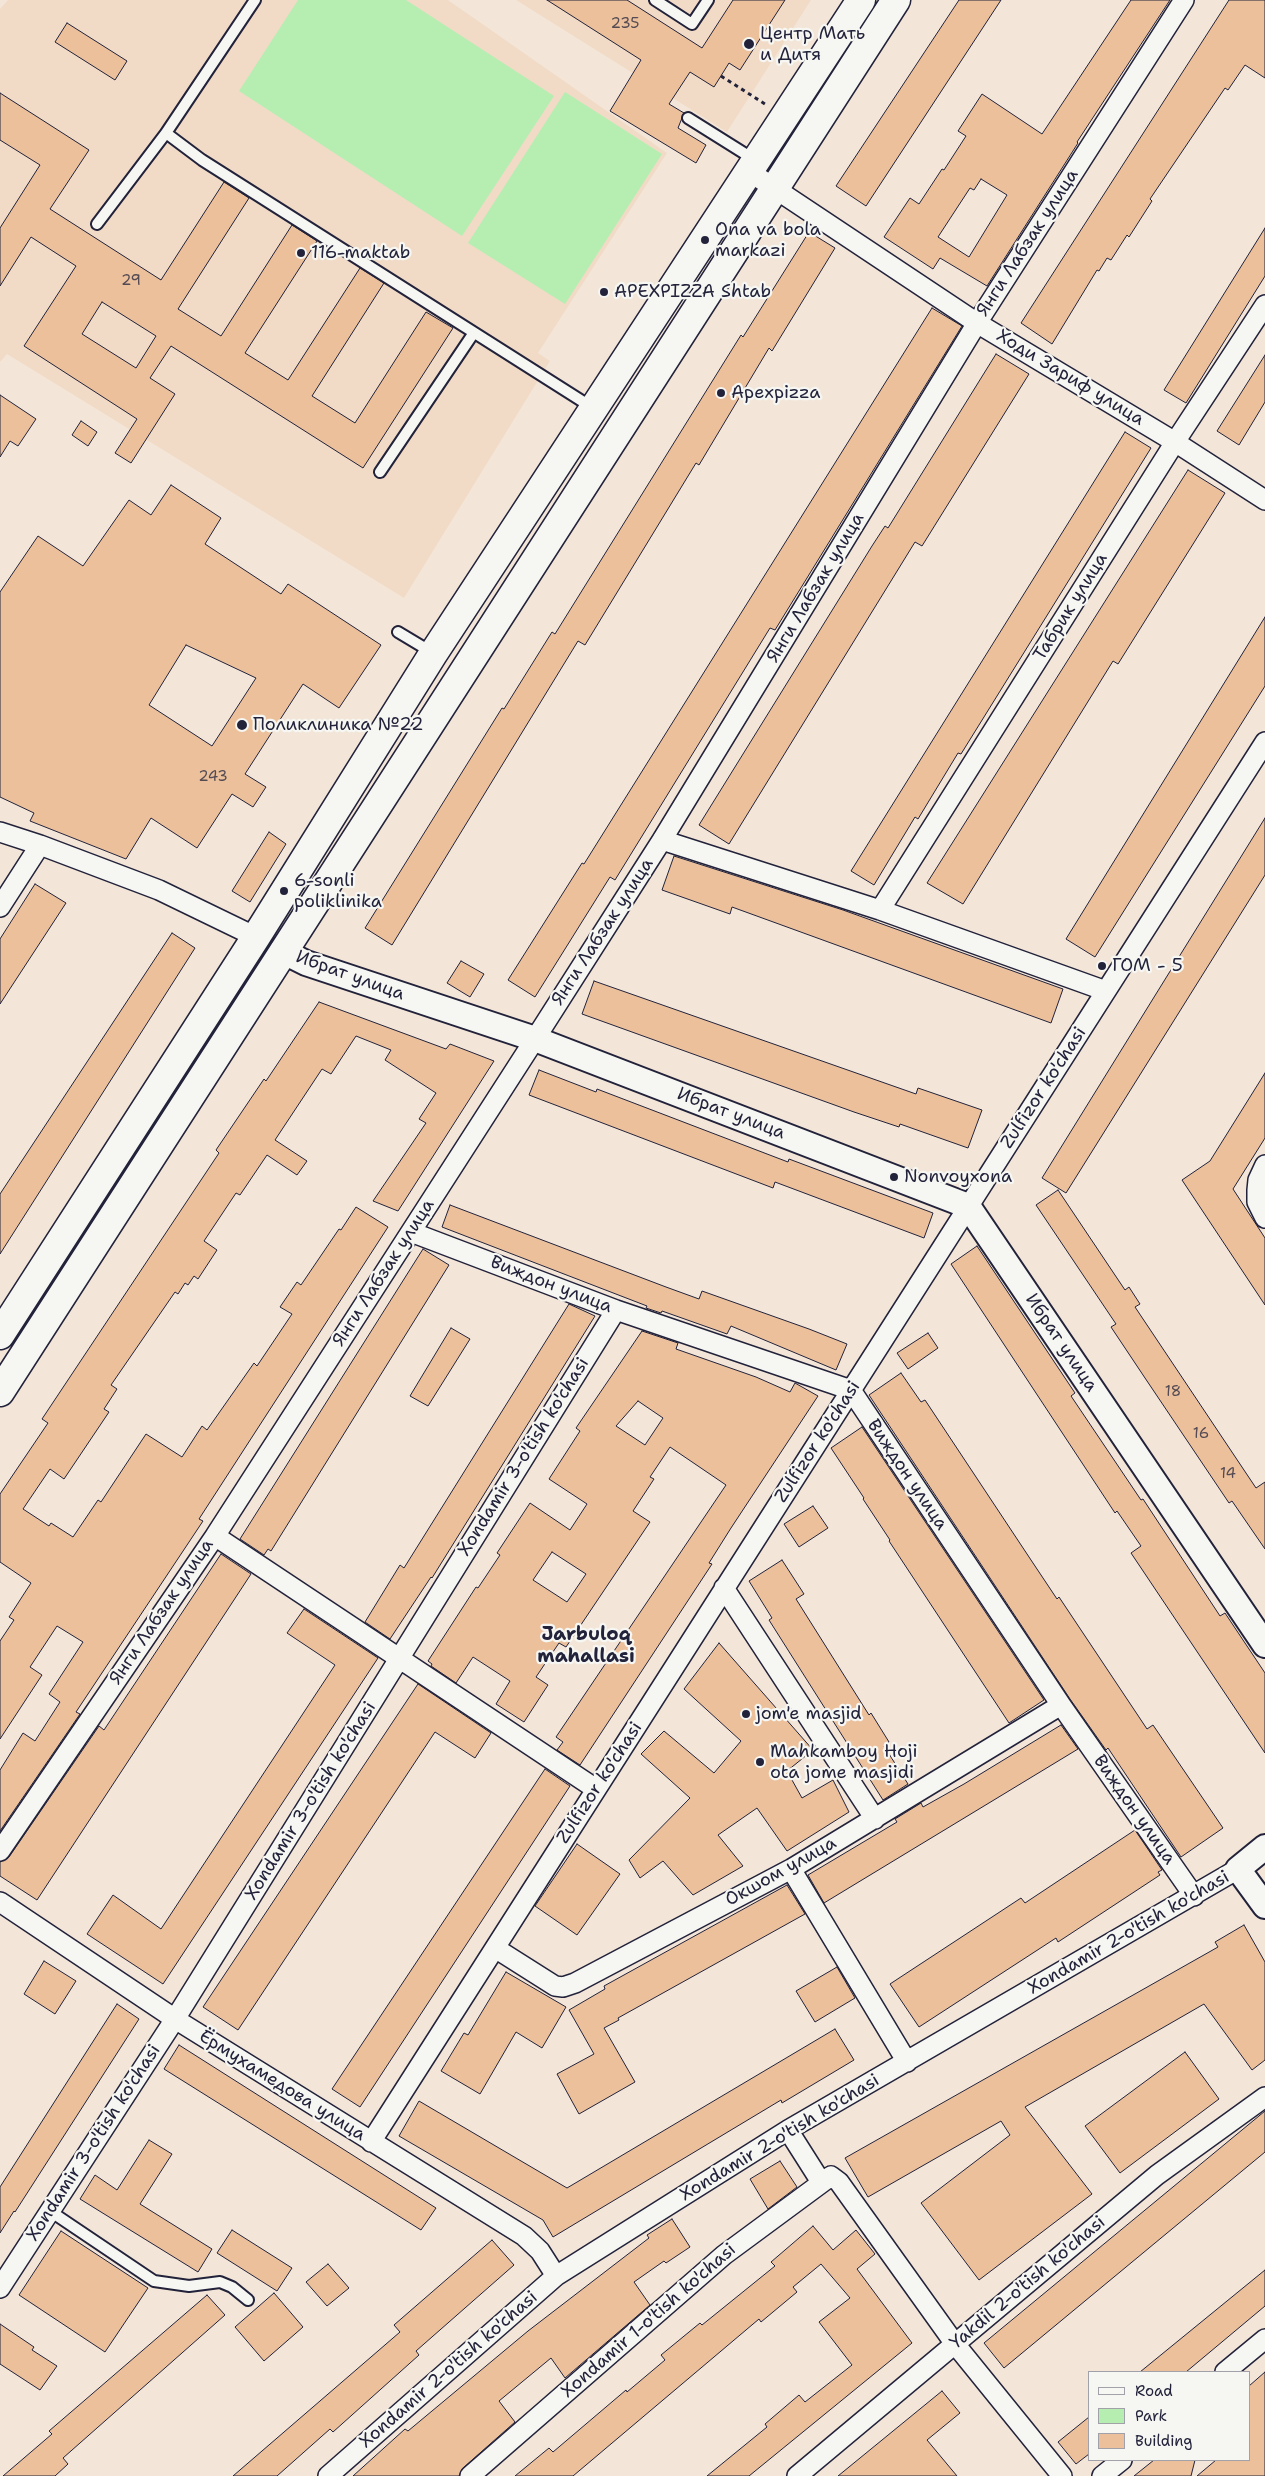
<!DOCTYPE html>
<meta charset="utf-8">
<style>
body{margin:0}
#map{position:relative;width:1265px;height:2476px;overflow:hidden;background:#f3e6d8;font-family:"Shantell Sans",sans-serif}
canvas{display:block}
.legend{position:absolute;left:1088px;top:2371px;width:162px;height:90px;box-sizing:border-box;background:#f6f6f2;border:1px solid #a1a1a9;margin:0;padding:6px 9px;list-style:none;font-size:15px;color:#22223b}
.legend li{display:flex;align-items:center;gap:10px;height:25px}
.legend b{width:25px;border:1px solid #a1a1a9}
</style>
<div id="map">
<canvas width="1265" height="2476"></canvas>
<ul class="legend">
<li><b style="height:6px;background:#f6f6f2"></b>Road</li>
<li><b style="height:14px;background:#b6eeb2"></b>Park</li>
<li><b style="height:14px;background:#ebc09b"></b>Building</li>
</ul>
</div>
<script>
const context = document.querySelector('canvas').getContext('2d');
context.lineJoin = 'round';
function paint(path, color) {
  context.fillStyle = color;
  context.fill(path, 'evenodd');
}
function shape(rows) {
  const path = new Path2D();
  for (const r of rows) {
    path.moveTo(r[0], r[1]);
    for (let i = 2; i < r.length; i += 2) path.lineTo(r[i], r[i + 1]);
  }
  return path;
}
function strokePath(path, color, width, dash) {
  context.strokeStyle = color;
  context.lineWidth = width;
  context.lineCap = dash ? 'butt' : 'round';
  context.setLineDash(dash || []);
  context.stroke(path);
}
function label(font, color, halo, rows, align = 'center') {
  context.font = font + ' "Shantell Sans",sans-serif';
  context.lineWidth = 4.5;
  context.setLineDash([]);
  context.textBaseline = 'middle';
  context.strokeStyle = halo;
  context.fillStyle = color;
  for (const [text, x, y, turn = 0] of rows) {
    context.save();
    context.translate(x, y);
    context.rotate((+turn || 0) * Math.PI / 180);
    context.textAlign = isNaN(turn) ? turn : align;
    if (halo) context.strokeText(text, 0, 0);
    context.fillText(text, 0, 0);
    context.restore();
  }
}
const built = shape([
 [8,0,448,0,667,153,538,353,550,361,404,598,7,354,0,362,0,9],
 [516,0,811,0,727,132]
]);
const green = shape([
 [298,0,406,0,554,96,462,236,239,91],
 [565,92,662,154,565,304,468,243]
]);
const building = shape([
 [547,0,627,0,702,48,733,0,785,0,740,70,729,63,714,87,690,72,669,104,684,113,678,128,706,145,696,163,610,111,641,60,547,0],
 [959,0,1001,0,866,206,836,186,959,0],
 [1131,0,1170,0,1077,142,1078,143,987,286,940,258,933,269,884,237,910,198,919,204,942,169,944,170,966,136,958,131,982,94,1042,134,1131,0],
 [981,179,1007,195,969,257,938,237,970,188,974,190,981,179],
 [1229,0,1265,0,1265,78,1245,65,1228,90,1225,88,1150,199,1152,201,1129,237,1127,235,1111,260,1107,258,1099,271,1097,270,1052,344,1021,323,1229,0],
 [67,23,127,61,115,80,55,42,67,23],
 [0,93,89,150,50,209,161,280,224,182,249,198,178,309,221,336,292,225,317,241,245,353,288,380,360,268,384,283,312,396,355,423,426,312,453,328,363,468,171,346,150,378,175,394,131,463,115,453,137,419,24,346,76,266,31,237,0,286,0,228,40,165,0,140,0,93],
 [102,302,156,336,136,368,82,334,102,302],
 [1265,228,1265,276,1186,403,1164,390,1265,228],
 [809,232,835,248,772,351,769,348,699,465,696,463,585,645,578,641,392,945,365,928,502,708,504,709,552,632,555,634,741,335,743,337,809,232],
 [932,308,962,326,775,630,770,628,615,880,610,877,535,997,508,980,582,863,584,864,932,308],
 [996,354,1029,374,922,546,915,542,729,844,699,825,872,546,885,526,888,528,996,354],
 [1265,355,1265,402,1239,445,1217,431,1265,355],
 [0,395,36,419,18,446,10,441,0,457,0,395],
 [81,421,97,432,88,446,72,435,81,421],
 [1125,432,1151,448,961,754,958,753,918,819,915,817,874,885,851,871,1125,432],
 [1188,470,1225,493,1118,664,1113,661,963,904,927,883,1188,470],
 [171,485,221,518,205,544,281,594,288,584,381,645,339,708,303,684,245,774,266,787,253,807,232,794,197,848,151,818,126,859,30,821,34,813,0,797,0,592,38,536,83,566,129,500,151,515,171,485],
 [186,645,256,678,212,746,149,705,186,645],
 [1265,617,1265,686,1095,957,1066,939,1265,617],
 [1265,818,1265,875,1066,1193,1042,1178,1265,818],
 [269,832,286,844,250,902,232,891,269,832],
 [674,856,843,910,1063,989,1051,1023,732,907,730,914,662,890,674,856],
 [35,884,66,903,0,1004,0,939,35,884],
 [172,933,195,948,0,1254,0,1194,172,933],
 [461,961,484,974,470,997,447,983,461,961],
 [594,981,916,1094,918,1088,982,1110,968,1148,900,1124,899,1127,854,1112,582,1014,594,981],
 [319,1002,446,1049,450,1044,494,1061,398,1211,373,1201,426,1123,419,1119,436,1093,385,1060,391,1050,356,1036,331,1074,322,1069,275,1140,307,1161,297,1175,267,1155,240,1195,236,1193,204,1241,217,1250,198,1279,194,1276,188,1285,185,1283,178,1294,175,1292,111,1385,117,1389,104,1409,109,1412,64,1479,50,1469,23,1509,49,1526,51,1523,73,1537,98,1500,101,1502,146,1434,182,1457,202,1426,207,1430,254,1363,257,1366,292,1314,280,1307,297,1282,301,1285,339,1229,341,1230,356,1207,388,1227,199,1519,203,1521,76,1712,80,1714,0,1831,0,1770,23,1733,35,1741,60,1702,49,1694,83,1642,57,1626,30,1667,42,1675,0,1739,0,1641,14,1620,9,1617,31,1583,0,1562,0,1494,48,1423,42,1419,219,1153,216,1150,264,1079,266,1081,319,1002],
 [539,1070,596,1092,597,1089,788,1162,789,1159,933,1213,924,1238,775,1182,773,1188,529,1095,539,1070],
 [1265,1073,1265,1138,1233,1189,1265,1238,1265,1305,1182,1180,1210,1161,1265,1073],
 [1058,1190,1125,1290,1129,1287,1140,1304,1135,1307,1256,1488,1265,1482,1265,1549,1232,1501,1229,1503,1145,1378,1111,1327,1116,1324,1036,1205,1058,1190],
 [450,1205,666,1287,699,1299,702,1291,809,1329,847,1344,836,1370,731,1326,727,1334,662,1311,661,1313,646,1308,647,1306,442,1227,450,1205],
 [977,1246,1075,1393,1071,1396,1141,1500,1143,1499,1220,1616,1225,1613,1265,1673,1265,1753,1131,1553,1141,1546,1117,1511,1115,1513,951,1264,977,1246],
 [423,1249,449,1265,271,1551,268,1549,264,1555,240,1539,423,1249],
 [569,1304,595,1316,432,1578,431,1577,390,1639,365,1622,400,1565,404,1568,569,1304],
 [451,1328,470,1339,428,1406,410,1396,451,1328],
 [642,1331,678,1343,676,1349,756,1377,790,1392,795,1383,818,1396,731,1528,709,1563,712,1564,580,1765,557,1750,563,1742,556,1737,726,1485,670,1447,650,1477,654,1479,633,1511,650,1522,566,1647,559,1643,536,1677,548,1685,524,1722,496,1704,510,1681,473,1657,456,1683,431,1666,432,1664,428,1661,476,1587,478,1588,500,1555,497,1553,530,1503,570,1530,587,1504,549,1479,580,1431,576,1428,642,1331],
 [638,1401,663,1418,645,1445,616,1426,638,1401],
 [552,1552,586,1574,567,1602,533,1580,552,1552],
 [928,1333,938,1348,908,1369,897,1353,928,1333],
 [901,1373,921,1402,925,1400,1031,1560,1057,1599,1059,1597,1147,1729,1153,1725,1223,1828,1181,1857,1108,1748,1106,1750,1070,1699,869,1395,901,1373],
 [862,1427,1044,1700,1009,1723,889,1541,890,1540,863,1499,864,1498,831,1448,862,1427],
 [813,1506,828,1528,799,1547,784,1524,813,1506],
 [221,1554,251,1574,37,1900,0,1876,0,1862,9,1857,99,1726,104,1730,221,1554],
 [782,1560,804,1594,796,1599,869,1715,871,1713,889,1742,884,1746,908,1784,883,1800,769,1620,772,1618,749,1581,782,1560],
 [304,1609,378,1658,163,1984,87,1934,113,1895,161,1929,335,1665,287,1633,304,1609],
 [719,1643,813,1750,787,1771,802,1798,833,1780,849,1812,787,1851,757,1808,718,1835,743,1866,693,1895,663,1861,640,1878,629,1860,690,1798,641,1754,664,1731,714,1773,741,1741,684,1689,719,1643],
 [418,1684,491,1733,475,1758,435,1732,238,2030,203,2007,418,1684],
 [1061,1725,1078,1749,824,1903,808,1875,897,1822,895,1819,921,1803,923,1807,964,1784,1061,1725],
 [545,1769,570,1786,360,2107,332,2089,545,1769],
 [1135,1830,1162,1870,1158,1872,1160,1875,1058,1942,1056,1938,919,2027,890,1984,1021,1898,1025,1903,1135,1830],
 [577,1844,620,1874,577,1935,535,1906,577,1844],
 [787,1885,805,1914,618,2018,619,2020,604,2028,635,2082,579,2114,557,2074,594,2054,569,2010,605,1989,604,1986,787,1885],
 [1244,1925,1265,1962,1265,2060,1252,2070,1204,2004,1025,2107,1092,2194,979,2280,921,2203,1010,2135,1001,2121,868,2197,845,2158,1218,1947,1215,1942,1244,1925],
 [44,1961,76,1981,55,2014,24,1994,44,1961],
 [837,1967,855,1998,815,2022,796,1991,837,1967],
 [506,1972,566,2007,542,2048,516,2032,480,2094,441,2071,464,2033,468,2035,506,1972],
 [117,2004,139,2019,15,2212,14,2211,0,2233,0,2187,117,2004],
 [835,2029,854,2060,782,2103,781,2100,553,2237,543,2220,399,2136,419,2101,567,2188,835,2029],
 [179,2045,436,2208,421,2230,164,2069,179,2045],
 [1185,2052,1219,2099,1120,2173,1085,2126,1185,2052],
 [1265,2111,1265,2152,1004,2368,984,2343,1265,2111],
 [149,2140,172,2154,140,2204,212,2249,198,2272,80,2199,95,2175,117,2190,149,2140],
 [780,2161,797,2187,768,2209,750,2179,780,2161],
 [672,2219,690,2247,666,2263,664,2261,634,2282,650,2305,565,2378,551,2358,499,2401,515,2422,463,2468,459,2476,353,2476,405,2429,408,2431,528,2331,649,2238,647,2235,672,2219],
 [813,2226,833,2250,856,2230,875,2254,857,2269,912,2343,749,2476,707,2476,767,2427,765,2424,799,2395,805,2402,852,2365,819,2322,850,2298,821,2264,793,2287,797,2292,761,2322,759,2319,573,2476,515,2476,549,2448,553,2452,626,2390,627,2392,665,2360,661,2355,700,2323,702,2325,775,2266,771,2262,813,2226],
 [232,2230,292,2268,277,2291,217,2253,232,2230],
 [61,2231,148,2288,105,2352,19,2295,61,2231],
 [492,2240,514,2265,416,2351,419,2355,333,2432,330,2429,277,2476,233,2476,400,2332,394,2325,492,2240],
 [328,2264,349,2288,327,2306,306,2282,328,2264],
 [1265,2270,1265,2306,1186,2372,1140,2372,1265,2270],
 [274,2293,303,2327,264,2361,235,2327,274,2293],
 [207,2295,225,2315,63,2458,68,2464,55,2476,3,2476,52,2434,49,2431,207,2295],
 [0,2324,34,2347,32,2350,57,2366,40,2390,0,2364,0,2324],
 [1265,2372,1265,2476,1197,2476,1216,2460,1249,2460,1249,2386,1265,2372],
 [942,2391,960,2413,927,2440,957,2476,838,2476,942,2391],
 [1089,2417,1089,2454,1076,2464,1058,2442,1089,2417],
 [1154,2460,1195,2460,1191,2476,1134,2476,1154,2460]
]);
const path = shape([
 [721,76,765,104]
]);
const service = shape([
 [255,0,166,133,202,160,593,408],
 [655,0,692,24,708,0],
 [688,118,755,160],
 [97,224,166,133],
 [380,472,473,334],
 [398,632,433,653],
 [50,2211,154,2281,189,2286,220,2282,232,2287,248,2300]
]);
const minor = shape([
 [750,172,977,323,1175,442,1265,500],
 [0,832,40,845,159,890,256,937],
 [662,840,880,910,1106,991],
 [0,907,40,845],
 [880,910,1175,442,1265,305],
 [1265,1165,1258,1180,1257,1190,1257,1202,1265,1218],
 [411,1232,616,1310,851,1390,1061,1705,1194,1896],
 [215,1536,596,1789],
 [724,1588,875,1819],
 [0,1851,215,1536,535,1039,662,840,977,323,1184,0],
 [791,1869,907,2062],
 [0,1902,175,2019,524,2236,540,2251,556,2276],
 [495,1948,555,1986,563,1987,575,1983,791,1869,1061,1705],
 [788,2130,821,2182],
 [371,2142,1265,742],
 [0,2288,175,2019,616,1310],
 [1225,2372,1265,2339],
 [328,2476,556,2276,788,2130,1238,1869],
 [470,2476,724,2255,831,2176,839,2182,955,2344,1062,2476],
 [797,2476,1157,2175,1265,2097],
 [1102,2476,1122,2460]
]);
const tertiary = shape([
 [282,951,306,963,535,1039,968,1206,1265,1645],
 [1265,1847,1238,1869,1265,1906]
]);
const secondary = shape([
 [0,1335,256,937,433,654,861,0],
 [0,1392,896,0]
]);
const markers = [
 [749,44,6,"#22223b"],
 [705,240,5,"#22223b"],
 [301,253,5,"#22223b"],
 [604,292,5,"#22223b"],
 [721,393,5,"#22223b"],
 [242,725,6,"#22223b"],
 [284,891,5,"#22223b"],
 [1102,966,5,"#22223b"],
 [894,1177,5,"#22223b"],
 [746,1714,5,"#22223b"],
 [760,1762,5,"#22223b"]
];
const numberNames = [
 ["235",625,24],
 ["29",131,281],
 ["243",213,777],
 ["18",1173,1392],
 ["16",1201,1434],
 ["14",1228,1474]
];
const poiNames = [
 ["Центр Мать",760,34],
 ["и Дитя",760,55],
 ["Ona va bola",715,230],
 ["markazi",715,251],
 ["116-maktab",311,253],
 ["APEXPIZZA Shtab",614,292],
 ["Apexpizza",731,393],
 ["Поликлиника №22",253,725],
 ["6-sonli",294,881],
 ["poliklinika",294,902],
 ["ГОМ - 5",1112,966],
 ["Nonvoyxona",904,1177],
 ["jom'e masjid",756,1714],
 ["Mahkamboy Hoji",770,1752],
 ["ota jome masjidi",770,1773]
];
const streetNames = [
 ["Янги Лабзак улица",1028,243,-57],
 ["Ходи Зариф улица",1070,378,31],
 ["Янги Лабзак улица",816,588,-59],
 ["Табрик улица",1071,607,-58],
 ["Янги Лабзак улица",603,932,-57],
 ["Ибрат улица",350,976,20],
 ["Zulfizor ko'chasi",1044,1088,-57],
 ["Ибрат улица",731,1114,21],
 ["Янги Лабзак улица",384,1273,-57],
 ["Виждон улица",551,1285,21],
 ["Ибрат улица",1061,1343,56],
 ["Zulfizor ko'chasi",818,1442,-57],
 ["Xondamir 3-o'tish ko'chasi",524,1457,-58],
 ["Виждон улица",907,1475,56],
 ["Янги Лабзак улица",162,1612,-56],
 ["Zulfizor ko'chasi",600,1783,-57],
 ["Xondamir 3-o'tish ko'chasi",311,1801,-58],
 ["Виждон улица",1134,1810,55],
 ["Окшом улица",781,1872,-29],
 ["Xondamir 2-o'tish ko'chasi",1129,1933,-30],
 ["Ёрмухамедова улица",282,2086,32],
 ["Xondamir 2-o'tish ko'chasi",780,2138,-31],
 ["Xondamir 3-o'tish ko'chasi",94,2143,-57],
 ["Yakdil 2-o'tish ko'chasi",1028,2283,-40],
 ["Xondamir 1-o'tish ko'chasi",649,2321,-41],
 ["Xondamir 2-o'tish ko'chasi",449,2370,-41]
];
const neighbourhoodNames = [
 ["Jarbuloq",586,1635],
 ["mahallasi",586,1657]
];
paint(built, '#f1dbc6');
paint(green, '#b6eeb2');
paint(building, '#ebc09b');
strokePath(building, '#22223b', 1);
strokePath(service, '#22223b', 14);
strokePath(minor, '#22223b', 22);
strokePath(tertiary, '#22223b', 28);
strokePath(secondary, '#22223b', 31);
strokePath(path, '#22223b', 3, [4, 4]);
strokePath(service, '#f6f6f2', 10);
strokePath(minor, '#f6f6f2', 19);
strokePath(tertiary, '#f6f6f2', 24);
strokePath(secondary, '#f6f6f2', 28);
for (const [x, y, r, color] of markers) {
  const dot = new Path2D();
  dot.arc(x, y, r, 0, 2 * Math.PI);
  context.fillStyle = color;
  context.fill(dot);
  strokePath(dot, '#f6f6f2', 2);
}
label('15px', '#544a53', null, numberNames);
label('18px', '#22223b', '#f6f6f2', poiNames, 'left');
label('18px', '#22223b', '#f6f6f2', streetNames);
label('bold 19px', '#22223b', '#f6f6f2', neighbourhoodNames);
</script>
